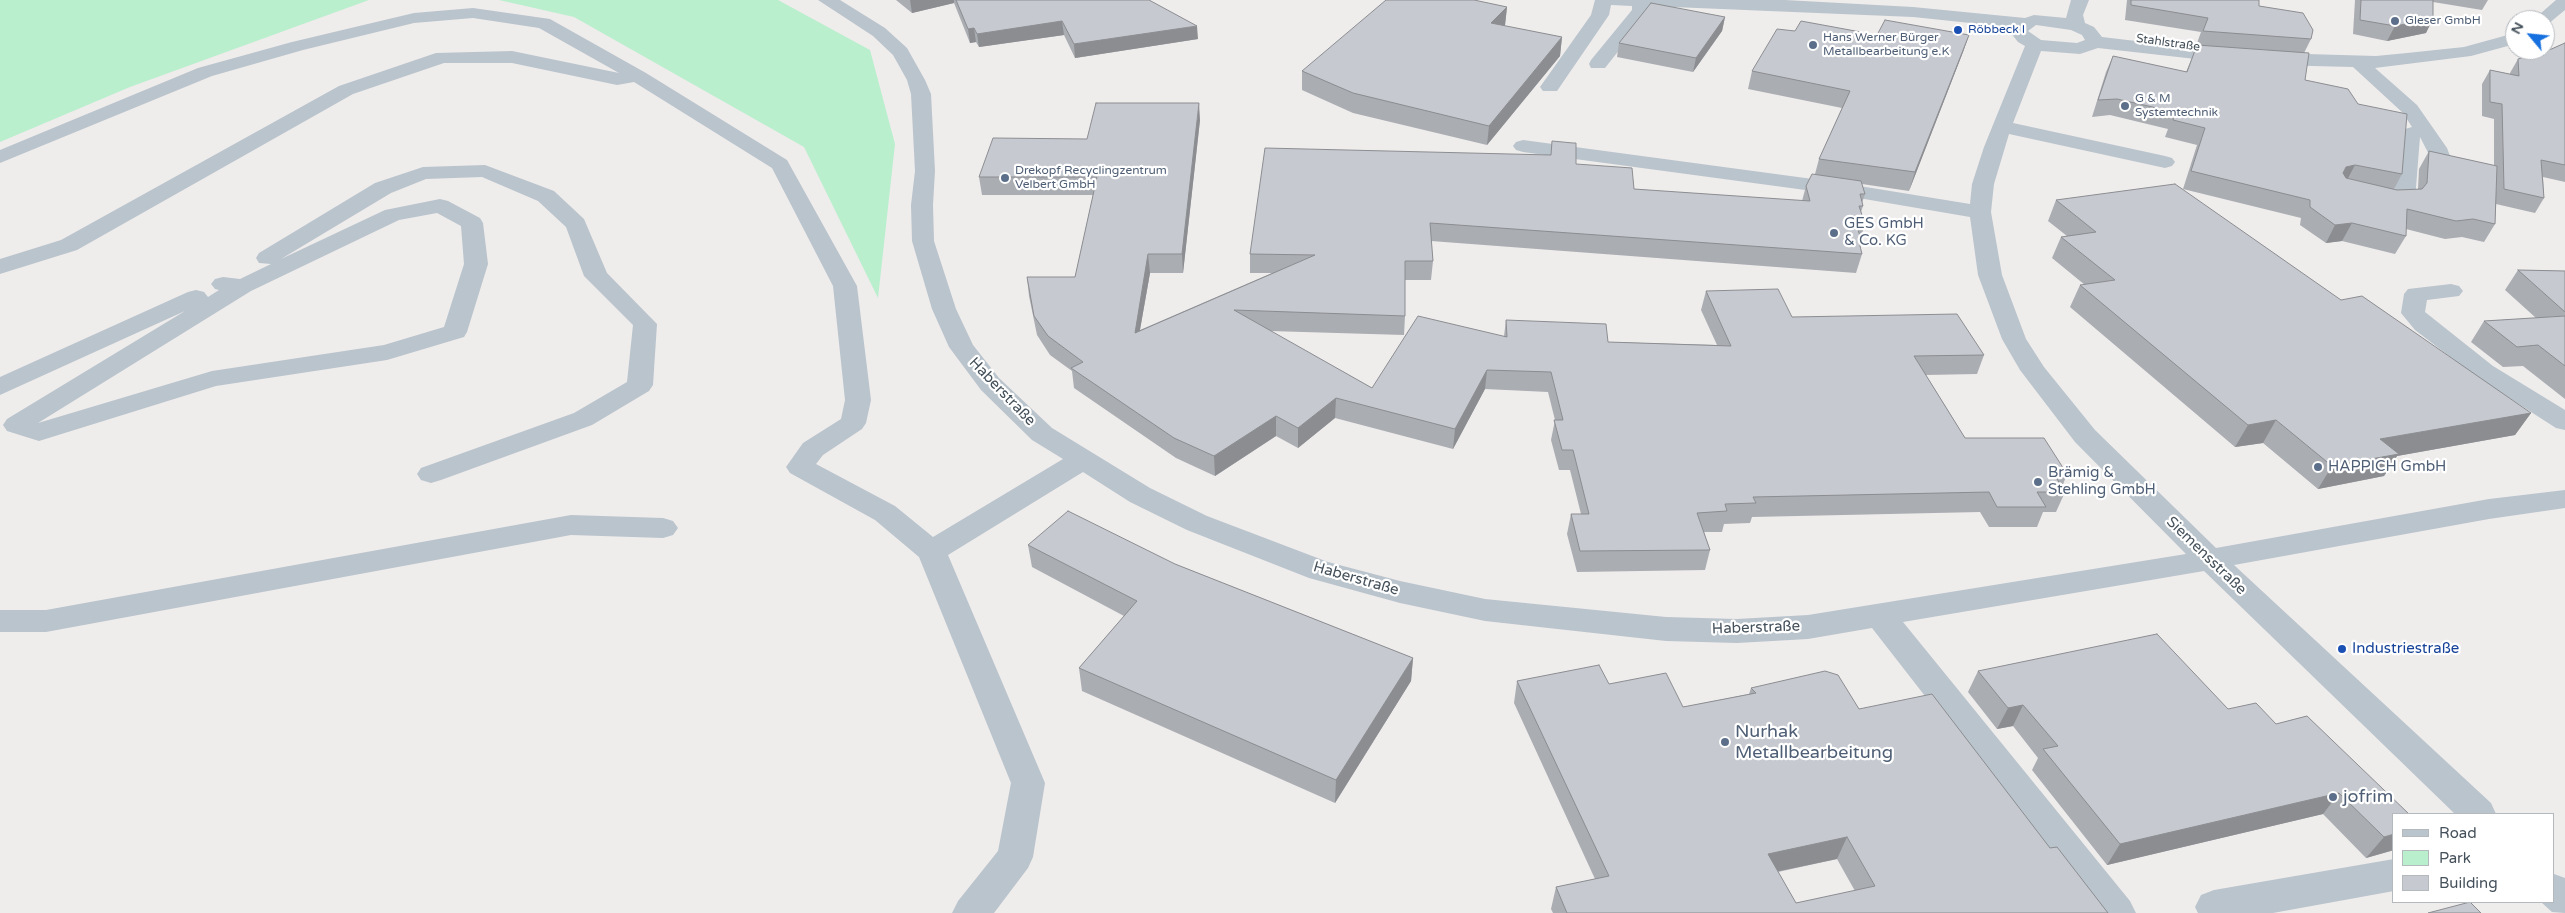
<!DOCTYPE html>
<meta charset="utf-8">
<style>
body{margin:0}
#map{position:relative;width:2565px;height:913px;overflow:hidden;background:#efecec;font-family:"Varela Round",sans-serif}
canvas{display:block}
.legend{position:absolute;left:2392px;top:813px;width:162px;height:90px;box-sizing:border-box;background:#fff;border:1px solid #b4b9bd;margin:0;padding:6px 9px;list-style:none;font-size:15px;color:#44505a}
.legend li{display:flex;align-items:center;gap:10px;height:25px}
.legend b{width:25px;border:1px solid #b4b9bd}
.north{position:absolute;left:2505px;top:10px;width:50px;height:50px;box-sizing:border-box;background:#fff;border:1px solid #b4b9bd;border-radius:50%;rotate:298deg;font-size:14px;font-weight:700;line-height:20px;text-align:center;color:#44505a}
.north::after{content:'';display:block;margin:auto;width:18px;height:22px;background:#1670df;clip-path:polygon(50% 0,100% 100%,50% 72%,0 100%)}
</style>
<div id="map">
<canvas width="2565" height="913"></canvas>
<ul class="legend">
<li><b style="height:6px;background:#bac4cc"></b>Road</li>
<li><b style="height:14px;background:#b9efcd"></b>Park</li>
<li><b style="height:14px;background:#c6c9cf"></b>Building</li>
</ul>
<div class="north">N</div>
</div>
<script>
const context = document.querySelector('canvas').getContext('2d');
context.lineJoin = 'round';
function paint(path, color) {
  context.fillStyle = color;
  context.fill(path, 'evenodd');
}
function shape(rows) {
  const path = new Path2D();
  for (const r of rows) {
    path.moveTo(r[0], r[1]);
    for (let i = 2; i < r.length; i += 2) path.lineTo(r[i], r[i + 1]);
  }
  return path;
}
function strokePath(path, color, width, dash) {
  context.strokeStyle = color;
  context.lineWidth = width;
  context.lineCap = dash ? 'butt' : 'round';
  context.setLineDash(dash || []);
  context.stroke(path);
}
function label(font, color, halo, rows, align = 'center') {
  context.font = font + ' "Varela Round",sans-serif';
  context.lineWidth = 4.5;
  context.setLineDash([]);
  context.textBaseline = 'middle';
  context.strokeStyle = halo;
  context.fillStyle = color;
  for (const [text, x, y, turn = 0] of rows) {
    context.save();
    context.translate(x, y);
    context.rotate((+turn || 0) * Math.PI / 180);
    context.textAlign = isNaN(turn) ? turn : align;
    if (halo) context.strokeText(text, 0, 0);
    context.fillText(text, 0, 0);
    context.restore();
  }
}
const green = shape([
 [0,0,369,0,130,87,0,142],
 [499,0,778,0,870,50,895,144,878,298,804,147,574,17]
]);
const minor = shape([
 [818,0,840,0,885,28,907,48,925,80,931,94,935,171,933,205,934,241,956,309,973,345,999,378,1052,428,1150,488,1207,516,1328,562,1400,581,1485,599,1666,617,1737,619,1808,615,2186,554,2075,442,2020,370,2002,339,1978,275,1970,217,1835,194,1523,152,1516,150,1513,146,1516,142,1523,140,1835,182,1970,204,1972,184,1984,147,2025,46,2018,42,2010,32,2009,27,1913,17,1649,6,1647,15,1605,68,1591,68,1589,64,1591,60,1632,10,1632,6,1611,5,1609,15,1557,91,1543,91,1540,87,1591,15,1595,0,1785,0,1913,7,2025,18,2034,15,2066,18,2071,0,2089,0,2083,15,2085,23,2094,27,2102,37,2237,53,2240,57,2237,61,2231,63,2098,48,2080,54,2041,51,2013,123,2165,156,2172,158,2175,162,2172,166,2165,168,2009,134,1994,184,1991,212,2002,275,2026,339,2044,367,2095,430,2216,548,2489,499,2565,490,2565,508,2489,519,2234,565,2491,803,2496,814,2455,814,2204,571,1903,622,2130,901,2136,913,2094,913,1872,628,1808,639,1737,643,1666,641,1485,621,1400,603,1309,578,1187,530,1130,502,1083,472,948,555,1045,783,1033,857,1028,868,994,913,952,913,958,901,998,851,1011,783,919,557,875,520,790,473,786,467,803,443,841,419,845,400,833,286,772,168,634,82,617,85,512,63,444,63,353,94,77,250,0,274,0,259,61,240,339,86,436,53,512,51,619,73,539,28,473,18,414,23,303,50,212,76,0,163,0,150,198,68,292,42,414,13,473,8,550,19,646,73,787,160,857,286,871,400,866,423,862,429,823,455,816,464,895,506,933,537,1063,459,1032,440,981,390,949,347,932,309,912,241,911,205,915,171,911,94,907,80,893,55,873,36,818,0],
 [2036,25,2071,30,2082,35,2085,40,2077,43,2041,40,2028,31,2036,25],
 [2556,0,2565,0,2565,10,2548,24,2545,25,2545,20,2533,20,2556,0],
 [2515,33,2515,44,2471,56,2375,68,2417,105,2447,148,2454,166,2451,170,2444,172,2437,170,2420,137,2415,200,2412,205,2404,206,2378,204,2370,203,2367,198,2370,193,2378,192,2394,193,2398,140,2405,129,2412,127,2403,113,2353,67,2271,65,2264,63,2262,59,2264,55,2271,53,2376,56,2407,53,2464,47,2515,33],
 [485,165,554,191,584,219,607,273,657,324,653,385,649,391,592,425,441,480,431,483,421,480,417,474,421,468,574,413,627,382,633,325,584,276,566,227,538,201,482,177,426,179,391,193,281,259,385,210,440,199,448,201,480,218,483,223,488,264,467,332,464,337,387,360,216,386,39,441,7,431,3,425,7,419,185,311,0,395,0,377,188,292,196,290,204,292,208,297,219,290,215,289,211,284,215,279,223,277,240,279,271,264,259,263,256,258,259,253,375,183,423,167,485,165],
 [437,213,461,226,464,264,444,327,384,345,212,371,38,423,251,291,399,220,437,213],
 [2451,284,2459,286,2463,291,2459,296,2427,300,2425,312,2493,366,2565,410,2565,430,2556,428,2475,376,2415,330,2401,313,2404,294,2408,289,2451,284],
 [571,515,663,518,673,521,678,528,673,535,663,538,571,535,46,632,0,632,0,610,46,610,571,515],
 [2394,859,2394,891,2273,913,2198,913,2195,907,2201,895,2214,890,2394,859],
 [2554,874,2565,878,2565,913,2552,912,2541,902,2554,902,2554,874]
]);
const wall = shape([
 [896,0,1149,0,1198,39,1075,58,1064,35,979,47,976,42,970,43,954,3,912,13],
 [2127,0,2259,0,2259,6,2311,39,2304,53,2305,80,2358,104,2402,174,2394,189,2397,190,2418,189,2419,169,2429,151,2494,166,2494,119,2482,116,2482,84,2490,70,2510,74,2510,73,2518,59,2547,51,2565,43,2565,182,2543,177,2544,198,2535,213,2496,204,2495,224,2484,242,2462,237,2445,239,2406,229,2406,236,2395,254,2342,241,2326,243,2300,225,2301,218,2183,189,2197,145,2165,137,2168,129,2110,115,2092,117,2106,72,2113,56,2186,72,2197,46,2196,46,2201,32,2125,20],
 [2355,0,2488,0,2482,10,2433,2,2426,33,2387,41,2353,34],
 [1507,7,1505,25,1504,26,1562,37,1560,56,1487,145,1353,113,1302,90,1302,71],
 [1725,17,1722,31,1693,72,1617,57,1619,43],
 [1795,31,1877,35,1969,35,1963,52,1909,191,1862,184,1865,194,1862,203,1863,206,1861,212,1863,218,1861,225,1863,230,1861,238,1862,242,1860,248,1862,254,1856,273,1431,241,1433,261,1431,280,1405,280,1405,316,1404,335,1270,331,1372,388,1504,336,1506,320,1608,342,1717,345,1701,310,1706,291,1792,317,1984,355,1977,374,1926,375,1965,438,2067,474,2062,487,2065,492,2056,512,2043,512,2037,527,1989,527,1980,512,1752,517,1750,523,1724,524,1722,532,1704,532,1710,550,1705,570,1577,572,1567,534,1571,514,1581,514,1570,470,1559,470,1551,440,1555,420,1548,392,1485,389,1453,449,1335,418,1298,448,1276,436,1215,476,1176,458,1074,388,1072,371,1050,355,1037,335,1029,296,1027,277,1075,277,1093,195,982,195,979,177,1087,139,1200,120,1183,273,1150,273,1140,330,1272,273,1250,273,1250,254,1576,164,1634,189,1802,201,1806,186,1815,174,1819,159,1842,108,1748,89,1752,71],
 [2056,200,2341,300,2531,413,2515,435,2397,456,2384,476,2318,489,2263,443,2235,447,2070,307,2080,285,2085,285,2052,258,2061,237,2067,236,2048,221],
 [2518,270,2565,271,2565,399,2523,366,2503,367,2471,342,2484,321,2536,318,2505,290],
 [1028,545,1175,564,1413,658,1411,681,1335,803,1082,691,1079,668,1124,616,1032,567],
 [1978,671,2228,709,2276,724,2307,716,2394,850,2366,858,2323,814,2107,865,2032,770,2038,758,2013,726,1997,729,1968,692],
 [1517,681,1609,684,1683,707,1749,694,1751,688,1859,709,2050,848,2108,913,1553,913,1551,909,1556,887,1595,879,1514,703],
 [1837,859,1855,891,1796,903,1778,872]
]);
const shadedWall = shape([
 [910,0,954,0,954,3,912,13],
 [1507,7,1505,25,1489,41,1491,23],
 [1725,17,1722,31,1693,72,1696,58],
 [2433,19,2426,33,2387,41,2395,26],
 [1062,21,1064,35,979,47,977,34],
 [1197,26,1198,39,1075,58,1074,44],
 [974,28,976,42,970,43,968,29],
 [1969,35,1963,52,1909,191,1915,172],
 [1562,37,1560,56,1487,145,1489,126],
 [1199,103,1200,120,1183,273,1182,254],
 [2355,165,2346,182,2336,184,2346,167],
 [2352,223,2342,241,2326,243,2335,225],
 [1148,254,1150,273,1136,352,1135,333],
 [1487,370,1485,389,1453,449,1455,429],
 [1336,398,1335,418,1298,448,1298,428],
 [2531,413,2515,435,2397,456,2384,476,2318,489,2332,466,2380,439],
 [1276,416,1276,436,1215,476,1214,456],
 [2276,420,2263,443,2235,447,2248,425],
 [1413,658,1411,681,1335,803,1336,780],
 [2023,705,2013,726,1997,729,2008,708],
 [2339,793,2323,814,2107,865,2120,844],
 [2394,834,2394,850,2366,858,2384,837],
 [1847,837,1837,859,1760,875,1768,854]
]);
const building = shape([
 [956,0,1149,0,1197,26,1074,44,1062,21,977,34,974,28,968,29,956,0],
 [1386,0,1474,0,1507,7,1491,23,1562,37,1489,126,1353,93,1302,71,1386,0],
 [2131,0,2259,0,2259,6,2303,13,2313,30,2311,39,2203,31,2208,18,2131,5,2131,0],
 [2361,0,2433,0,2433,19,2395,26,2360,20,2361,0],
 [1651,3,1725,17,1696,58,1619,43,1651,3],
 [1885,20,1969,35,1915,172,1819,159,1850,91,1752,71,1777,29,1795,31,1801,21,1877,35,1885,20],
 [2565,43,2565,165,2541,160,2544,198,2504,189,2502,104,2490,102,2490,70,2519,76,2518,59,2547,51,2565,43],
 [2197,45,2309,53,2305,80,2348,89,2358,104,2407,114,2402,174,2355,165,2346,167,2343,173,2346,178,2397,190,2422,189,2427,183,2429,151,2497,166,2495,224,2473,219,2456,221,2407,209,2406,236,2352,223,2335,225,2310,207,2310,200,2191,171,2205,128,2173,120,2175,112,2117,99,2098,100,2113,56,2187,72,2197,45],
 [1096,103,1199,103,1182,254,1148,254,1135,333,1315,255,1250,254,1265,148,1551,155,1552,141,1573,143,1576,143,1576,164,1632,168,1634,189,1810,201,1806,186,1812,174,1861,181,1865,194,1860,194,1863,206,1859,206,1863,218,1859,218,1863,230,1858,230,1862,242,1859,242,1862,254,1430,223,1433,261,1405,261,1405,316,1234,310,1372,388,1418,316,1507,337,1506,320,1606,324,1608,342,1731,346,1706,291,1778,289,1792,317,1957,314,1984,355,1914,356,1965,438,2044,438,2067,474,2054,474,2065,492,2037,492,2046,507,1997,507,1989,492,1753,497,1756,503,1725,504,1727,511,1697,513,1710,550,1580,551,1571,514,1589,514,1573,450,1562,450,1554,420,1563,420,1551,372,1487,370,1455,429,1336,398,1298,428,1276,416,1214,456,1174,438,1071,368,1083,362,1048,336,1034,316,1027,277,1075,277,1097,177,979,177,993,138,1087,139,1096,103],
 [2175,184,2341,300,2362,296,2531,413,2380,439,2399,454,2332,466,2276,420,2248,425,2080,285,2115,280,2061,237,2096,232,2056,200,2175,184],
 [2518,270,2565,271,2565,312,2518,270],
 [2565,316,2565,366,2538,345,2517,347,2484,321,2565,316],
 [1068,511,1175,564,1413,658,1336,780,1079,668,1137,601,1028,545,1068,511],
 [2157,634,2228,709,2256,703,2276,724,2307,716,2409,814,2394,814,2394,834,2384,837,2339,793,2120,844,2043,749,2058,746,2023,705,2008,708,1978,671,2157,634],
 [1599,665,1609,684,1666,673,1683,707,1756,693,1751,688,1825,671,1838,675,1859,709,1932,694,2050,848,2057,847,2108,913,1567,913,1556,887,1609,876,1517,681,1599,665],
 [1847,837,1875,886,1796,903,1768,854,1847,837],
 [2470,902,2481,913,2428,913,2470,902]
]);
const markers = [
 [2395,21,5,"#5c6f8a"],
 [1958,30,5,"#1a4fb4"],
 [1813,45,5,"#5c6f8a"],
 [2125,106,5,"#5c6f8a"],
 [1005,178,5,"#5c6f8a"],
 [1834,233,5,"#5c6f8a"],
 [2318,467,5,"#5c6f8a"],
 [2038,482,5,"#5c6f8a"],
 [2342,649,5,"#1a4fb4"],
 [1725,742,5,"#5c6f8a"],
 [2333,797,5,"#5c6f8a"]
];
const farServicenames = [
 ["Gleser GmbH",2405,21],
 ["Hans Werner Bürger",1823,38],
 ["Metallbearbeitung e.K",1823,52],
 ["G & M",2135,99],
 ["Systemtechnik",2135,113],
 ["Drekopf Recyclingzentrum",1015,171],
 ["Velbert GmbH",1015,185]
];
const farTransitnames = [
 ["Röbbeck I",1968,30]
];
const farStreetnames = [
 ["Stahlstraße",2168,43,8]
];
const serviceNames = [
 ["GES GmbH",1844,224],
 ["& Co. KG",1844,241],
 ["HAPPICH GmbH",2328,467],
 ["Brämig &",2048,473],
 ["Stehling GmbH",2048,490]
];
const streetNames = [
 ["Haberstraße",1002,392,46],
 ["Siemensstraße",2206,556,44],
 ["Haberstraße",1356,579,16],
 ["Haberstraße",1756,628,-2]
];
const transitNames = [
 ["Industriestraße",2352,649]
];
const nearServicenames = [
 ["Nurhak",1735,732],
 ["Metallbearbeitung",1735,753],
 ["jofrim",2343,797]
];
paint(green, '#b9efcd');
paint(minor, '#bac4cc');
paint(wall, '#aaadb2');
paint(shadedWall, '#8b8d91');
paint(building, '#c6c9cf');
strokePath(building, '#8b8d91', 1);
for (const [x, y, r, color] of markers) {
  const dot = new Path2D();
  dot.arc(x, y, r, 0, 2 * Math.PI);
  context.fillStyle = color;
  context.fill(dot);
  strokePath(dot, '#fff', 2);
}
label('12px', '#4e5e75', '#fff', farServicenames, 'left');
label('12px', '#164399', '#fff', farTransitnames, 'left');
label('12px', '#44505a', '#fff', farStreetnames);
label('15px', '#4e5e75', '#fff', serviceNames, 'left');
label('15px', '#44505a', '#fff', streetNames);
label('15px', '#164399', '#fff', transitNames, 'left');
label('18px', '#4e5e75', '#fff', nearServicenames, 'left');
</script>
